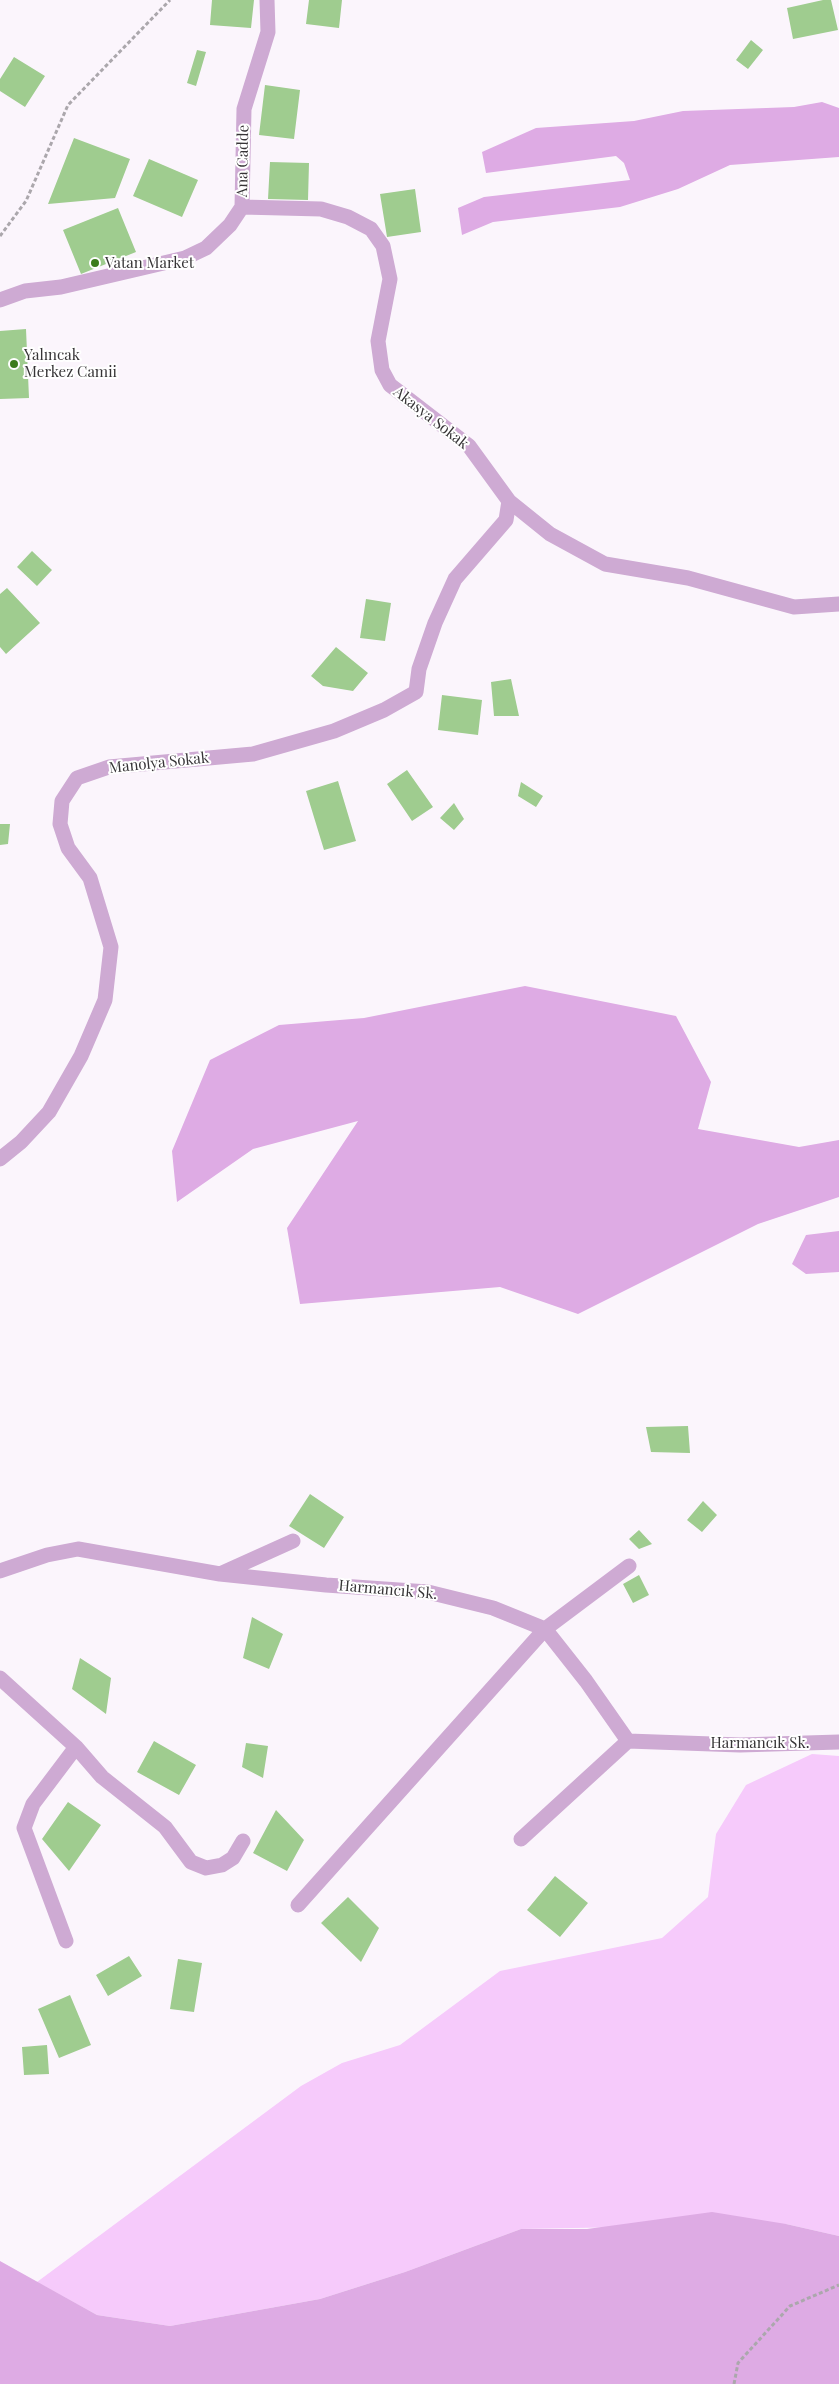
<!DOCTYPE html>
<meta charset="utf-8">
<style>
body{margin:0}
canvas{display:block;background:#fbf5fc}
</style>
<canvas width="839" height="2384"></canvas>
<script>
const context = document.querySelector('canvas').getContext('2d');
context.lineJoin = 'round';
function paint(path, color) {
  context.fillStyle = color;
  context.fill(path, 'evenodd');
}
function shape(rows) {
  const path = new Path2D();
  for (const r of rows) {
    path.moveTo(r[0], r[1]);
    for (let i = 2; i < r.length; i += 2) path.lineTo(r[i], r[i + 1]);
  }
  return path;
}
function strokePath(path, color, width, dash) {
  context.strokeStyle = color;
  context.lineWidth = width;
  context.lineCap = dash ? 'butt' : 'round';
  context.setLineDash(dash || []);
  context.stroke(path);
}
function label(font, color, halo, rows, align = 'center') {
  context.font = font + ' "Playfair Display",serif';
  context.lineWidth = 4;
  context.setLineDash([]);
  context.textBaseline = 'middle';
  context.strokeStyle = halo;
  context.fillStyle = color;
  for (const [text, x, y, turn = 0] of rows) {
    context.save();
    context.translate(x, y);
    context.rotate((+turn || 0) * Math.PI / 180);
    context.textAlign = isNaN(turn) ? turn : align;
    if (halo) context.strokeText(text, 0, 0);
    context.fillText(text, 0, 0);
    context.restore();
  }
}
const green = shape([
 [812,1754,839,1756,839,2236,786,2224,521,2229,405,2272,320,2299,170,2326,97,2315,37,2282,301,2086,342,2063,400,2045,500,1971,662,1938,708,1897,716,1834,746,1785]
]);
const forest = shape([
 [822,102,839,108,839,157,730,165,678,189,620,207,493,222,462,235,458,208,484,197,630,180,624,163,616,156,486,173,482,152,536,128,634,121,683,111,794,107],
 [525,986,676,1016,711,1082,698,1129,799,1147,839,1140,839,1197,758,1224,578,1314,500,1287,300,1304,287,1228,358,1121,253,1149,177,1202,172,1151,210,1060,279,1025,364,1018],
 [839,1231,839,1272,806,1274,792,1264,806,1235],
 [712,2212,786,2224,839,2236,839,2384,0,2384,0,2261,97,2315,170,2326,320,2299,405,2272,521,2229,587,2229]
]);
const building = shape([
 [212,0,254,0,251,28,210,25],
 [309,0,342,0,339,28,306,24],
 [823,0,831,0,838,30,793,39,787,8],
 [751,40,763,50,748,69,736,60],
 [197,50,206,52,196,86,187,83],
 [14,57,45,76,25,107,0,91,0,79],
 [265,85,300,90,294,139,259,135],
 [74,138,130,159,115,198,48,204],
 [149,159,198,180,182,217,133,196],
 [270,162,309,163,308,200,268,199],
 [415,189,421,232,387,237,380,194],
 [118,208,136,252,81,274,63,230],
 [26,329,29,398,0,399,0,331],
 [32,551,52,570,37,586,17,567],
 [7,588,40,623,6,654,0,647,0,594],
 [366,599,391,603,385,641,360,638],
 [336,647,368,673,353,691,323,686,311,676],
 [511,679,519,716,494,716,491,682],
 [442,695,482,700,478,735,438,730],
 [407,770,433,807,412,821,387,784],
 [338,781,356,841,324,850,306,791],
 [521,782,543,796,536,807,518,796],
 [454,803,464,819,454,830,440,818],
 [0,824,10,824,8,844,0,845],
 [688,1426,690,1453,651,1452,646,1427],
 [310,1494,344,1517,324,1548,289,1526],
 [703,1501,717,1515,702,1532,687,1520],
 [639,1530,652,1544,639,1549,629,1539],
 [639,1575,649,1595,633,1603,623,1584],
 [252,1617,283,1634,269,1669,243,1658],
 [80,1658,111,1678,106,1714,72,1689],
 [154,1741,196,1765,179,1795,137,1772],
 [246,1743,268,1746,263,1778,242,1767],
 [68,1802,101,1825,69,1871,42,1839],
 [276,1810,304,1840,287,1871,253,1853],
 [555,1876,588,1903,560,1937,527,1910],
 [348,1897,379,1928,361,1962,321,1923],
 [129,1956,142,1976,108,1996,96,1975],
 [178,1959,202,1963,194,2012,170,2009],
 [70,1995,91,2045,59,2058,38,2009],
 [47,2045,49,2074,24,2075,22,2047]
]);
const path = shape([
 [0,236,26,201,68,105,170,0],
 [734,2384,738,2363,790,2306,839,2285]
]);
const street = shape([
 [242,207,321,209,348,217,371,229,383,246,390,279,378,341,382,370,390,385,469,446,509,501,550,534,605,564,688,578,794,607,839,604],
 [0,300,25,291,61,287,185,258,206,248,230,225,242,207,244,109,268,32,267,0],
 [0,1159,21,1142,49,1112,81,1056,105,1000,111,947,90,878,68,848,60,824,62,801,77,778,109,767,253,754,334,731,384,710,416,692,419,669,435,623,455,579,506,520,509,501],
 [0,1571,47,1555,78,1549,220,1574,326,1585,428,1592,493,1608,545,1629,586,1681,628,1741,740,1745,839,1742],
 [222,1573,293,1541],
 [0,1678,76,1747,102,1777,165,1827,191,1862,206,1868,222,1865,233,1858,243,1841],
 [521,1839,628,1741],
 [298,1905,545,1629,629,1566],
 [66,1941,24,1828,33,1804,76,1747]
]);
const markers = [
 [95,263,5,"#3b7c1b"],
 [14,364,5,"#3b7c1b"]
];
const streetNames = [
 ["Ana Cadde",243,161,-89],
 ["Akasya Sokak",431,418,38],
 ["Manolya Sokak",159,763,-6],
 ["Harmancık Sk.",388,1590,5],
 ["Harmancık Sk.",760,1743]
];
const poiNames = [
 ["Vatan Market",105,263],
 ["Yalıncak",24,355],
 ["Merkez Camii",24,372]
];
paint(green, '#f6cafb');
paint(forest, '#deabe4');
paint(building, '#9fcc8f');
strokePath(path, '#aba7ac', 3, [4, 2.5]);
strokePath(street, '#ceaad3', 15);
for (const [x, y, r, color] of markers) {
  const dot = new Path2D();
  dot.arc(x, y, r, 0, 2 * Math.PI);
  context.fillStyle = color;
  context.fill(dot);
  strokePath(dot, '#fff', 2);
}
label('15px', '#363436', '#fff', streetNames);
label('15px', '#363436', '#fff', poiNames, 'left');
</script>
